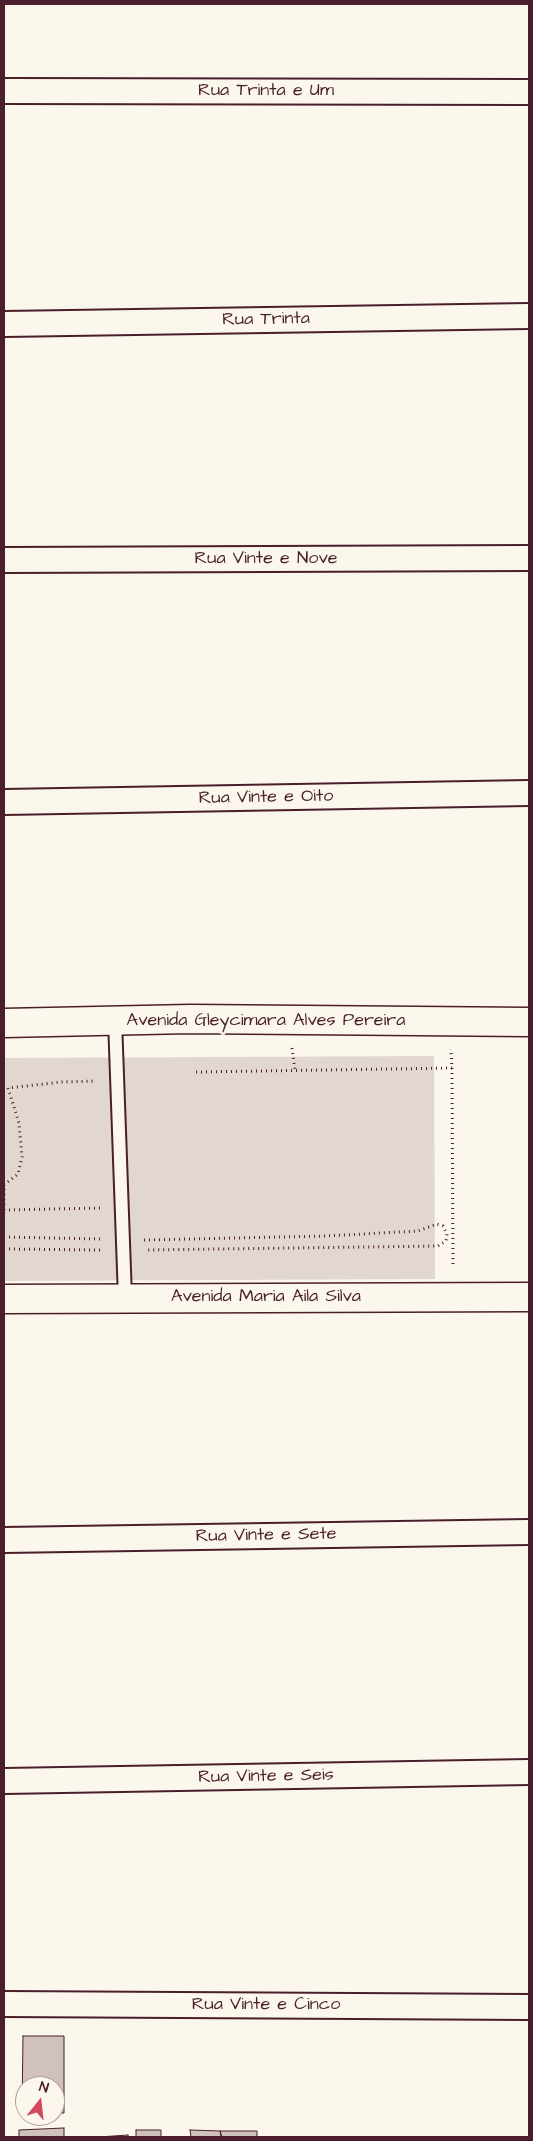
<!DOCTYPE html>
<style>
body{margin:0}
#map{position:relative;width:533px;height:2141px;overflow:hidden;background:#fbf7ec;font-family:"Architects Daughter",sans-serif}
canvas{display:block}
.frame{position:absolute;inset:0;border:5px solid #4a1f2b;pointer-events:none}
.north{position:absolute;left:15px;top:2076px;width:50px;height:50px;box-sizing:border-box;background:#fbf7ec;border:1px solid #b4a19f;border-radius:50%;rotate:16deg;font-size:14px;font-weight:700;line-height:20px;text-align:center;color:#4a1f2b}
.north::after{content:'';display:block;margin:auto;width:18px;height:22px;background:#d1495b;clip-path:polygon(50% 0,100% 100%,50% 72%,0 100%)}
</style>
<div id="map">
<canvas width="533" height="2141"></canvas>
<div class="frame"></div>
<div class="north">N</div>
</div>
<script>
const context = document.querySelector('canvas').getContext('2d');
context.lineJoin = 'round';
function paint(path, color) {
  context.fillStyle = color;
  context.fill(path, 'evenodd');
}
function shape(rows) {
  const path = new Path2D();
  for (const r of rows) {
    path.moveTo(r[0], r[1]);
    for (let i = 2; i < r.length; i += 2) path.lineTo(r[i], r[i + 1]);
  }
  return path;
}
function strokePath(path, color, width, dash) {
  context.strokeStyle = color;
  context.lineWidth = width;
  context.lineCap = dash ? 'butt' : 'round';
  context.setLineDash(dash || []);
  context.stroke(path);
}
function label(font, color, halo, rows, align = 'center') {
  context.font = font + ' "Architects Daughter",sans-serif';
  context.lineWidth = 5;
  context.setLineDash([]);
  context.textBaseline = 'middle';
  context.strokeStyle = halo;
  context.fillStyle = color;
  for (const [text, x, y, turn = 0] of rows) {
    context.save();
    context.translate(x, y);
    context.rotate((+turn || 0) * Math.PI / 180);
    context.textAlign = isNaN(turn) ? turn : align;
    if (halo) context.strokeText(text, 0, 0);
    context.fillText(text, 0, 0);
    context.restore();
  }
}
const green = shape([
 [434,1056,435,1279,4,1281,4,1058]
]);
const building = shape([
 [23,2036,64,2036,64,2113,55,2113,55,2086,25,2086,25,2113,22,2113,23,2036],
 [64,2128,64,2137,19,2137,19,2130,64,2128],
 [136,2130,161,2130,161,2137,136,2137,136,2130],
 [190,2130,220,2131,221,2137,191,2137,190,2130],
 [220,2131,257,2131,257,2137,222,2137,220,2131],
 [128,2135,128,2137,99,2137,128,2135]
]);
const path = shape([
 [292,1048,295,1070],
 [452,1068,453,1268],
 [196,1072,452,1068,451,1049],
 [4,1210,4,1185,18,1174,22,1157,19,1123,8,1088,62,1082,96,1081],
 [4,1210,101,1208],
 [4,1237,101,1239],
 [144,1240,326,1236,418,1231,437,1224,443,1226,447,1234,446,1241,438,1246,145,1250],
 [4,1249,101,1250]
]);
const service = shape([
 [115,1020,125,1298]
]);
const minor = shape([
 [4,91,529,92],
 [4,324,529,316],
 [4,560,529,558],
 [4,802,529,793],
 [4,1540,529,1532],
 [4,1781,529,1772],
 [4,2004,529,2007]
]);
const tertiary = shape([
 [4,1023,190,1019,529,1022],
 [4,1299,529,1297]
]);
const streetNames = [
 ["Rua Trinta e Um",266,91],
 ["Rua Trinta",266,320,-1],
 ["Rua Vinte e Nove",266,559],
 ["Rua Vinte e Oito",266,798,-1],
 ["Avenida Gleycimara Alves Pereira",266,1021],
 ["Avenida Maria Aila Silva",266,1297],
 ["Rua Vinte e Sete",266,1536,-1],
 ["Rua Vinte e Seis",266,1777,-1],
 ["Rua Vinte e Cinco",266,2005]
];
paint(green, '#e2d7d0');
paint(building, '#cfc2bc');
strokePath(building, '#4a1f2b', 1);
strokePath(service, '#4a1f2b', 16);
strokePath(minor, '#4a1f2b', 28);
strokePath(tertiary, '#4a1f2b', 31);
strokePath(path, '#4a1f2b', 3, [1, 4]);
strokePath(service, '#fbf7ec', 12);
strokePath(minor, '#fbf7ec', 24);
strokePath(tertiary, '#fbf7ec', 28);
label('18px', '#4a1f2b', '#fbf7ec', streetNames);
</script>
